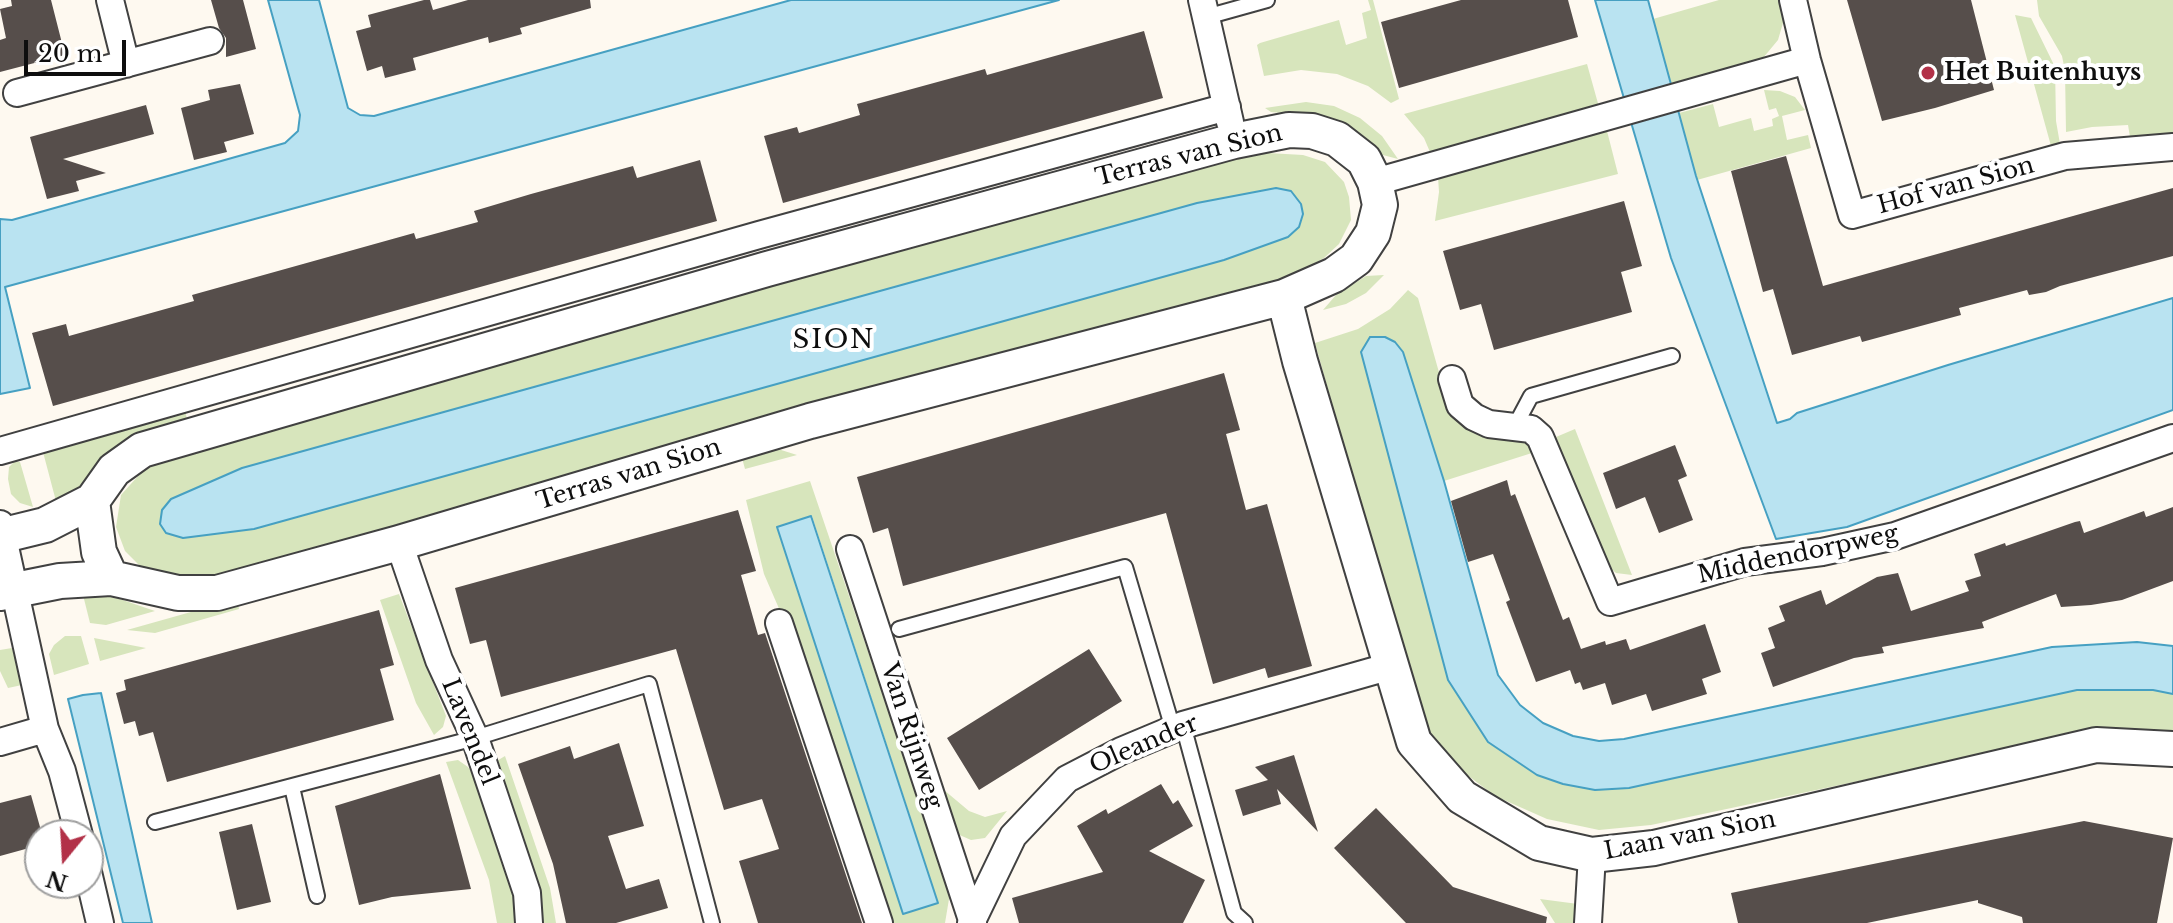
<!DOCTYPE html>
<style>
body{margin:0}
#map{position:relative;width:2173px;height:923px;overflow:hidden;background:#fef9f0;font-family:"Libre Baskerville",serif}
canvas{display:block}
.north{position:absolute;left:24px;top:819px;width:80px;height:80px;box-sizing:border-box;background:#fff;border:2px solid #9f9f9f;border-radius:50%;rotate:198deg;font-size:22px;font-weight:700;line-height:32px;text-align:center;color:#0e0e0e}
.north::after{content:'';display:block;margin:auto;width:28px;height:36px;background:#b23148;clip-path:polygon(50% 0,100% 100%,50% 72%,0 100%)}
.scale{position:absolute;left:24px;top:40px;width:102px;height:36px;box-sizing:border-box;border:4px solid #0e0e0e;border-top:0;padding-left:10px;font-size:24px;line-height:28px;white-space:nowrap;color:#0e0e0e;-webkit-text-stroke:6px #fff;paint-order:stroke}
</style>
<div id="map">
<canvas width="2173" height="923"></canvas>
<div class="north">N</div>
<div class="scale">20 m</div>
</div>
<script>
const context = document.querySelector('canvas').getContext('2d');
context.lineJoin = 'round';
function paint(path, color) {
  context.fillStyle = color;
  context.fill(path, 'evenodd');
}
function shape(rows) {
  const path = new Path2D();
  for (const r of rows) {
    path.moveTo(r[0], r[1]);
    for (let i = 2; i < r.length; i += 2) path.lineTo(r[i], r[i + 1]);
  }
  return path;
}
function strokePath(path, color, width, dash) {
  context.strokeStyle = color;
  context.lineWidth = width;
  context.lineCap = dash ? 'butt' : 'round';
  context.setLineDash(dash || []);
  context.stroke(path);
}
function label(font, color, halo, rows, align = 'center') {
  context.font = font + ' "Libre Baskerville",serif';
  context.lineWidth = 8;
  context.setLineDash([]);
  context.textBaseline = 'middle';
  context.strokeStyle = halo;
  context.fillStyle = color;
  for (const [text, x, y, turn = 0] of rows) {
    context.save();
    context.translate(x, y);
    context.rotate((+turn || 0) * Math.PI / 180);
    context.textAlign = isNaN(turn) ? turn : align;
    if (halo) context.strokeText(text, 0, 0);
    context.fillText(text, 0, 0);
    context.restore();
  }
}
const green = shape([
 [1368,0,1373,0,1399,99,1391,103,1368,86,1337,74,1301,70,1264,76,1257,45,1260,43,1339,20,1346,45,1367,38,1362,13,1371,10],
 [1719,0,1780,0,1785,16,1778,40,1763,58,1671,84,1653,19],
 [2037,0,2173,0,2173,133,2130,137,2128,125,2092,127,2066,132,2065,71,2062,56,2039,16],
 [2015,15,2031,18,2055,67,2056,121,2060,144,2051,146],
 [1587,64,1599,107,1430,152,1424,138,1404,114],
 [1764,90,1780,91,1795,97,1805,110,1782,116,1787,140,1808,135,1811,148,1697,180,1679,113,1713,104,1719,127,1751,118,1754,131,1773,126,1772,119,1779,116,1776,108,1769,110],
 [1306,102,1334,106,1360,118,1382,136,1398,159,1379,154,1365,137,1346,124,1324,117,1271,112,1265,108],
 [1607,131,1618,174,1435,221,1439,192,1438,177],
 [1268,153,1303,155,1325,162,1344,182,1349,197,1351,220,1339,244,1324,258,1297,274,1247,296,261,570,207,577,161,575,141,567,125,551,116,527,121,495,156,456,1208,160],
 [1197,203,1299,227,1288,237,1224,260,254,529,171,499,242,468],
 [1384,275,1366,293,1346,304,1323,310,1336,295,1366,276],
 [1408,290,1418,298,1442,383,1525,440,1535,452,1444,481,1403,352,1395,342,1385,338,1370,337,1361,352,1448,680,1629,788,2077,690,2153,690,2173,694,2173,735,2100,730,1651,825,1599,830,1547,819,1495,796,1458,768,1420,719,1315,343,1358,329,1390,309],
 [185,409,187,420,132,437,112,450,88,480,71,496,57,505,43,452],
 [1575,429,1632,575,1616,573,1600,559,1556,437],
 [778,449,797,455,745,469,742,458],
 [15,461,20,462,33,507,20,503,11,494,8,479,9,467],
 [810,481,950,893,945,923,889,923,787,627,764,574,746,500],
 [812,516,938,902,904,914,777,528],
 [399,594,446,716,443,727,434,735,416,703,380,600],
 [83,595,108,595,155,611,106,625,90,623],
 [237,599,239,609,155,633,127,630],
 [65,636,81,636,89,664,54,675,49,654,54,645],
 [94,638,146,648,100,661],
 [12,648,22,685,8,688,0,671,0,650],
 [505,756,550,888,556,923,542,923,537,892,495,762],
 [458,760,468,767,478,781,506,861,522,923,497,923,489,880,446,762],
 [938,785,969,811,985,817,1007,811,985,838,971,840,955,833],
 [1540,899,1578,904,1577,923,1555,923]
]);
const water = shape([
 [268,0,319,0,348,108,360,115,374,116,791,0,1059,0,5,287,30,388,0,394,0,219,12,220,285,143,298,131,300,115,268,0],
 [1595,0,1648,0,1696,176,1777,423,1790,419,1797,413,1948,365,2173,298,2173,410,1847,527,1776,539,1671,258,1595,0],
 [1276,188,1291,191,1301,204,1303,214,1299,227,1288,237,1224,260,254,529,183,538,166,533,160,524,162,510,171,499,242,468,1197,203,1276,188],
 [1370,337,1385,337,1395,342,1403,352,1444,481,1498,675,1520,705,1543,723,1573,736,1599,741,1624,739,2052,647,2137,642,2173,646,2173,694,2153,690,2077,690,1629,788,1595,790,1563,784,1537,775,1488,742,1448,680,1361,352,1370,337],
 [811,516,938,903,903,914,777,527,811,516],
 [101,693,152,923,123,923,68,699,83,695,101,693]
]);
const building = shape([
 [11,0,51,0,65,55,0,72,0,40,6,38,0,9,12,6],
 [211,0,243,0,256,49,226,57,226,38,219,28],
 [424,0,430,0,433,10,468,0,590,0,591,8,520,28,522,34,489,43,488,37,413,58,416,70,385,78,382,66,367,71,356,31,371,27,368,15],
 [1461,0,1568,0,1578,37,1399,88,1381,22],
 [1847,0,1971,0,1994,90,1935,108,1882,121],
 [1144,31,1163,98,783,203,764,136,797,127,799,133,860,115,857,104,985,69,987,75],
 [240,84,254,134,224,142,227,152,194,160,181,108,210,100,208,90],
 [146,105,154,134,63,159,106,173,76,181,79,191,47,199,30,137],
 [1786,156,1823,286,2173,188,2173,256,2060,286,2046,292,2029,295,2027,290,1959,308,1961,315,1862,342,1860,336,1792,355,1773,289,1763,292,1731,171],
 [700,160,717,221,53,406,32,333,66,324,69,336,194,301,192,295,414,233,416,239,478,222,474,211,531,194,633,166,637,178],
 [1624,201,1642,266,1621,272,1632,312,1494,350,1481,304,1460,310,1443,251],
 [1224,373,1240,430,1226,434,1246,510,1267,504,1312,666,1268,678,1265,668,1213,684,1166,513,903,586,888,528,873,533,857,477],
 [1675,445,1687,476,1678,480,1693,520,1659,533,1645,497,1616,509,1603,473],
 [1507,480,1511,496,1515,494,1563,620,1569,617,1581,649,1605,641,1606,645,1626,639,1630,650,1705,624,1721,672,1702,679,1707,694,1652,711,1646,694,1612,705,1605,683,1583,690,1580,682,1575,684,1570,670,1536,682,1506,602,1510,600,1493,554,1468,562,1451,501],
 [2173,507,2173,581,2122,600,2091,605,2061,607,2056,594,1982,622,1984,628,1882,647,1884,653,1854,658,1773,687,1761,653,1775,648,1768,628,1785,621,1779,606,1821,590,1826,605,1877,577,1898,573,1911,611,1969,591,1965,581,1981,576,1974,554,2005,543,2006,546,2075,522,2080,521,2084,533,2144,511,2146,517],
 [738,510,756,571,741,575,758,635,765,633,862,923,758,923,739,861,779,849,762,799,724,810,676,649,501,697,486,640,470,644,455,588],
 [379,610,394,665,380,669,394,720,167,782,153,732,139,736,135,721,124,724,116,693,126,690,124,680],
 [1089,649,1122,701,979,790,947,738],
 [619,743,644,826,608,836,626,889,659,879,668,908,616,923,566,923,553,864,518,764,570,746,574,759],
 [1294,755,1318,832,1277,789,1281,804,1243,816,1235,790,1268,780,1255,767],
 [440,774,471,889,392,897,359,905,335,806],
 [1161,784,1173,804,1178,800,1193,826,1149,851,1205,880,1183,923,1019,923,1012,898,1103,872,1077,826,1106,809,1108,814],
 [31,795,40,827,40,845,0,856,0,803],
 [1376,808,1453,887,1547,917,1546,923,1406,923,1334,848],
 [2084,821,2173,838,2157,923,2023,923,2022,917,1978,903,1978,900,1867,923,1738,923,1731,893],
 [252,824,271,902,237,910,219,832]
]);
const service = shape([
 [1206,17,1267,0],
 [1515,426,1531,396,1672,356],
 [899,629,1125,567,1173,729],
 [1183,725,1234,913,1245,923],
 [292,787,317,896],
 [155,822,475,738,649,684,712,923]
]);
const minor = shape([
 [110,0,126,64],
 [1202,0,1230,122],
 [1793,0,1807,60,1852,215,2065,156,2173,147],
 [17,93,210,41],
 [1375,182,1807,60],
 [1452,379,1460,405,1474,417,1489,424,1531,429,1540,437,1610,602,1745,562,1822,552,1895,536,2173,438],
 [0,451,759,235,1227,107],
 [0,524,45,729,62,771,79,835],
 [399,543,439,660,475,738,527,893,529,923],
 [850,549,973,923],
 [779,623,879,923],
 [0,742,45,729],
 [88,872,100,923],
 [971,923,1013,836,1067,779,1121,751,1183,725,1391,666],
 [1588,923,1592,855]
]);
const tertiary = shape([
 [1284,297,1300,361,1414,742,1462,797,1539,843,1592,855,1654,848,2096,745,2173,749],
 [92,501,99,552,111,578],
 [0,536,45,525,92,501,114,470,142,450,767,269,1234,141,1289,130,1312,131,1337,139,1364,160,1375,182,1380,205,1373,233,1356,259,1334,275,1284,297,810,421,399,543,217,593,178,593,111,578,60,581,0,593]
]);
const markers = [
 [1928,73,8,"#b23148"]
];
const poiNames = [
 ["Het Buitenhuys",1944,73]
];
const streetNames = [
 ["Terras van Sion",1189,156,-14],
 ["Hof van Sion",1956,186,-15],
 ["Terras van Sion",629,475,-17],
 ["Middendorpweg",1798,555,-12],
 ["Lavendel",469,732,68],
 ["Van Rijnweg",911,736,72],
 ["Oleander",1144,745,-23],
 ["Laan van Sion",1690,836,-11]
];
const neighbourhoodNames = [
 ["SION",834,341]
];
paint(green, '#d7e5bc');
paint(water, '#b9e3f1');
strokePath(water, '#46a0c2', 2);
paint(building, '#564e4b');
strokePath(service, '#414141', 18);
strokePath(minor, '#414141', 30);
strokePath(tertiary, '#414141', 38);
strokePath(service, '#fff', 14);
strokePath(minor, '#fff', 26);
strokePath(tertiary, '#fff', 34);
for (const [x, y, r, color] of markers) {
  const dot = new Path2D();
  dot.arc(x, y, r, 0, 2 * Math.PI);
  context.fillStyle = color;
  context.fill(dot);
  strokePath(dot, '#fff', 3);
}
label('bold 24px', '#0e0e0e', '#fff', poiNames, 'left');
label('24px', '#0e0e0e', '#fff', streetNames);
context.letterSpacing = '2px';
label('26px', '#0e0e0e', '#fff', neighbourhoodNames);
context.letterSpacing = '0px';
</script>
